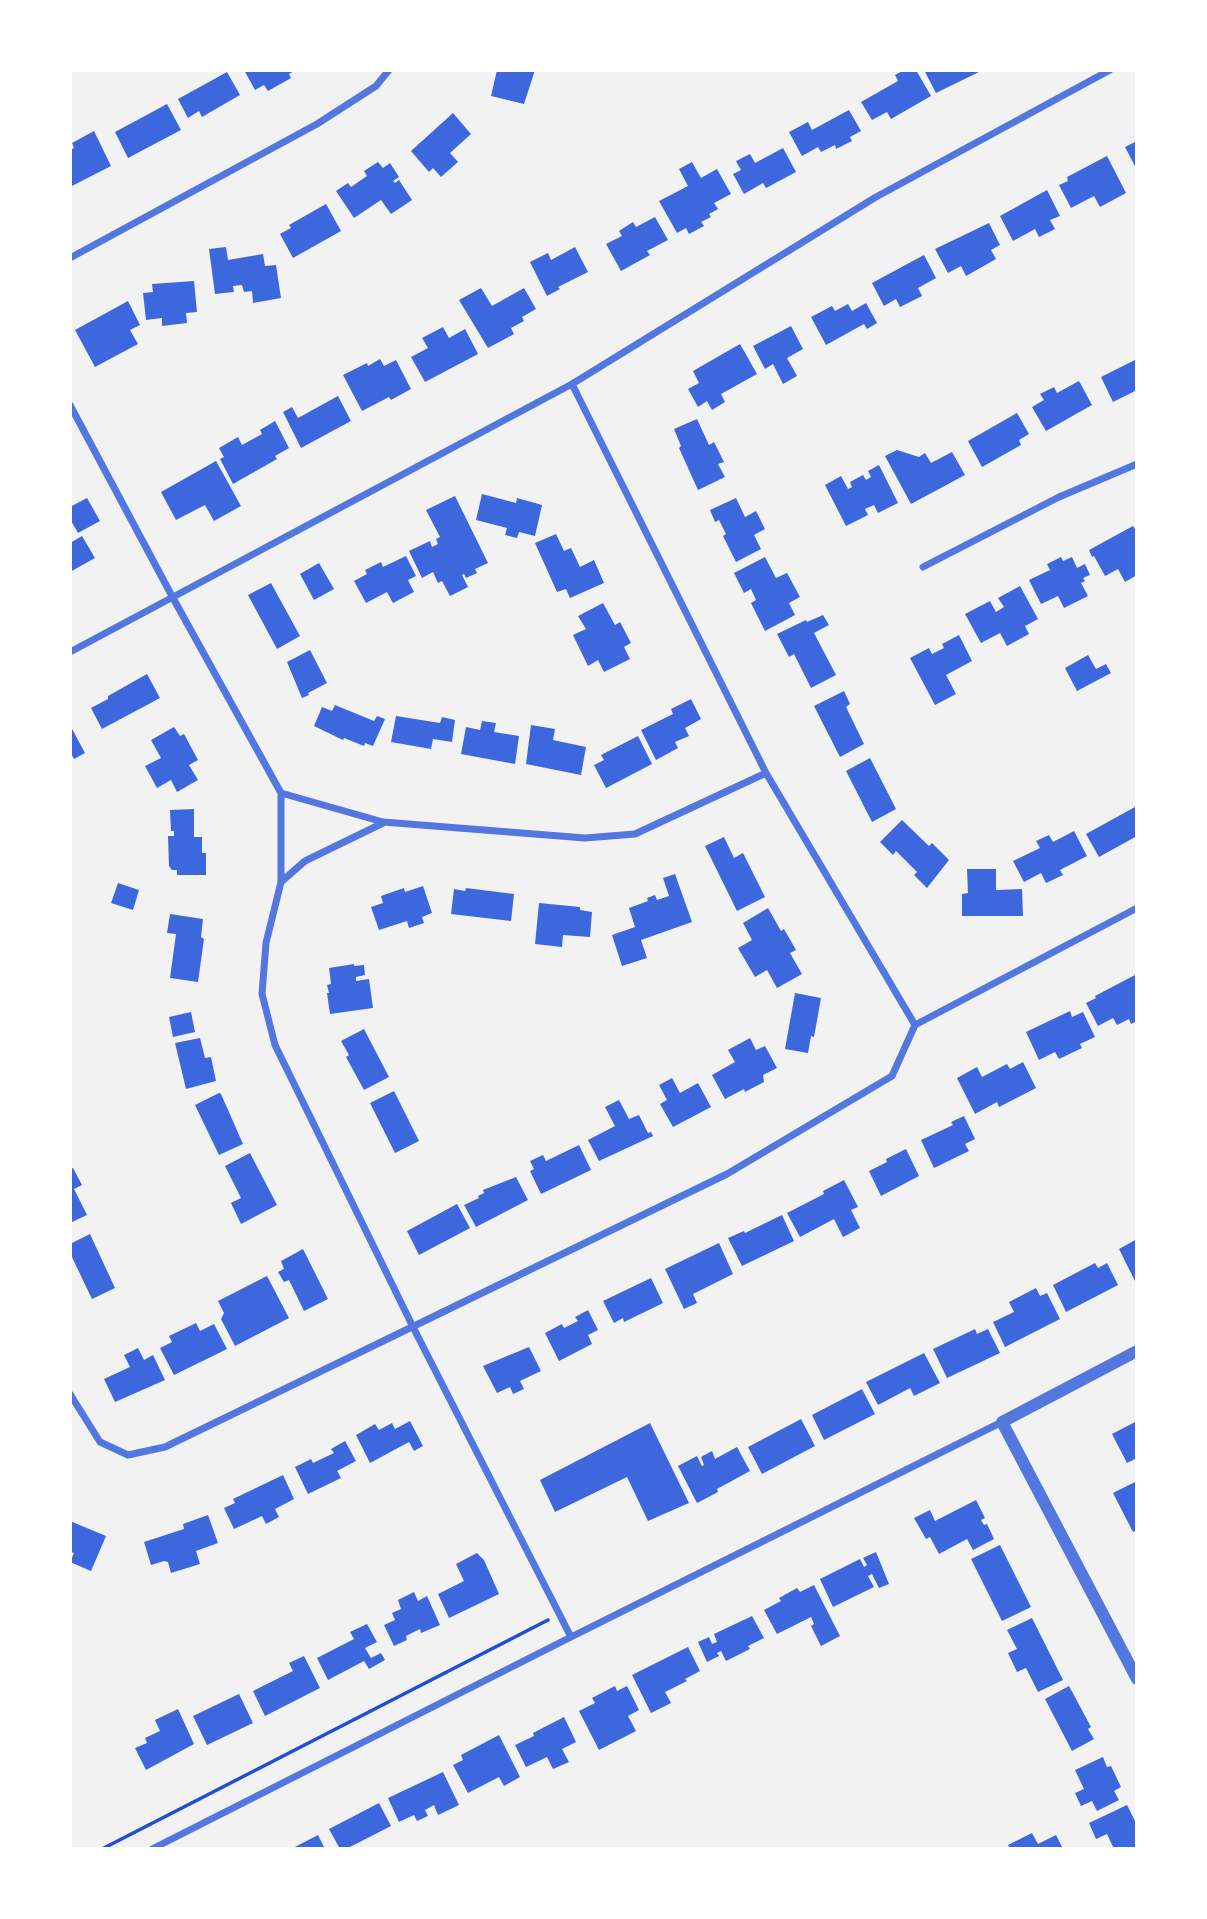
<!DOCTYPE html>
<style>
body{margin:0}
#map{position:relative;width:1207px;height:1919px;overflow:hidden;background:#f2f2f2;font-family:Roboto,sans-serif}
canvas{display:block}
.frame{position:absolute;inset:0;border:72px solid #fff;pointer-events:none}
</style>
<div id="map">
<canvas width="1207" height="1919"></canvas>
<div class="frame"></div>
</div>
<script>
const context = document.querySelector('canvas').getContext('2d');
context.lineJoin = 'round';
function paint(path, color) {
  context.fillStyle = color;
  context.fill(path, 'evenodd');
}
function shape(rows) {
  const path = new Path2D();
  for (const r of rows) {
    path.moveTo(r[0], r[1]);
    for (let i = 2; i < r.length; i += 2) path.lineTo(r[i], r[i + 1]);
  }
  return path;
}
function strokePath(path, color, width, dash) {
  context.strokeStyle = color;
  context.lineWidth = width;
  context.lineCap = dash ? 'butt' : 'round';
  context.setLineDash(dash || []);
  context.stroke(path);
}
const building = shape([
 [244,70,296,70,289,74,291,78,268,91,264,85,255,90],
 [497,70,535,70,524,104,491,96],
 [904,70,916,70,931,96,891,119,887,112,872,120,861,102,898,81,895,75],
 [924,70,983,70,936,93],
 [227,72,240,95,202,117,199,111,188,118,178,99],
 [167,104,181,130,128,158,115,132],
 [849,110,861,131,850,137,852,141,836,149,835,145,821,152,818,147,802,156,789,132,808,122,812,130],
 [453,113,471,134,450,153,458,162,441,177,433,168,429,172,411,151],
 [94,131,111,166,70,187,70,150,74,148,72,143],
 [1137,141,1137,170,1125,147],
 [783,148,796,172,766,188,763,183,744,194,733,174,741,170,736,161,750,154,755,163],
 [1107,156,1126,193,1100,207,1094,196,1071,208,1059,185,1068,181,1067,177],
 [378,162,383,168,390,163,399,177,393,181,395,183,399,180,412,200,391,214,381,200,354,218,336,191,348,183,351,187,367,176,364,171],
 [692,162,701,178,717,169,731,194,714,203,718,209,709,214,711,217,701,222,704,226,689,234,686,228,677,233,659,201,688,186,679,169],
 [1047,190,1060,216,1050,220,1055,229,1039,237,1035,229,1013,241,1000,216],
 [326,204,341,231,293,258,280,234,291,228,289,225],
 [655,217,668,240,647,251,650,255,621,271,606,244,622,236,619,231,633,222,636,227],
 [989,223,1000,245,991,250,996,259,966,276,961,266,948,273,935,249],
 [226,247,228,260,263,254,265,266,276,265,281,298,253,303,252,291,244,292,242,285,233,286,234,292,215,294,209,249],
 [575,247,588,272,558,287,560,289,547,296,530,262,548,253,551,260],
 [924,255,936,278,918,288,922,296,900,307,896,299,884,306,872,283],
 [194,281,197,312,186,313,187,323,162,326,162,318,146,320,143,293,153,292,152,284],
 [481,288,492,306,524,288,536,309,522,317,524,321,511,328,514,334,488,348,459,300],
 [128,301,140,325,130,330,138,344,95,367,75,330],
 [866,303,877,323,867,329,864,324,826,345,811,317,832,306,835,311,848,304,852,311],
 [791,326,803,349,787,358,797,376,783,384,773,364,765,369,753,346],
 [443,327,449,338,465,329,478,354,425,382,411,357,428,348,422,338],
 [740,344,757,374,721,394,725,402,712,410,707,401,698,407,688,389,699,383,693,371],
 [380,359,384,366,396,360,411,389,391,400,389,397,362,411,343,375,367,363,368,366],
 [1137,359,1137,390,1113,402,1101,377],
 [1079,381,1092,405,1046,431,1032,407,1044,400,1040,394,1054,387,1057,393],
 [338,396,351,421,301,448,283,412,292,407,298,418],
 [1017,413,1029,434,1019,440,1021,445,982,467,968,441],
 [697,419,709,445,714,442,724,462,718,464,725,477,698,490,679,448,681,446,674,429],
 [275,421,289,448,275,456,277,459,233,484,220,459,224,457,219,448,238,437,242,445,262,434,260,430],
 [897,450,919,457,925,453,931,463,952,452,965,475,911,504,885,456],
 [216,461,241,506,214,521,205,505,176,520,161,492],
 [879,465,898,503,878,513,874,505,865,509,868,515,846,526,825,485,841,476,848,489,852,487,850,482,863,475,866,480,871,477,868,471],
 [482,494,516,503,517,498,542,505,535,536,519,532,517,538,505,535,507,528,476,520],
 [455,496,488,563,475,569,477,573,466,578,464,574,462,575,468,587,450,596,442,581,438,583,433,572,422,578,409,551,430,541,432,547,438,544,436,539,440,537,426,510],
 [87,498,100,521,78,533,70,519,70,507],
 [736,498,745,517,756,511,765,529,754,535,761,549,736,562,723,536,726,534,719,520,715,522,710,510],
 [1133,526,1137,532,1137,575,1125,582,1118,569,1105,576,1094,556,1092,557,1089,550],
 [556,534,564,551,571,548,580,567,594,560,604,583,570,598,566,589,557,592,535,543],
 [82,536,95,558,70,572,70,543],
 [406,556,416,576,408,580,414,592,393,603,387,592,366,603,354,581,367,574,365,570,381,562,383,567],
 [765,557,776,578,787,573,800,597,789,603,795,615,765,631,751,603,756,600,751,589,744,593,734,573],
 [1061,557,1063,561,1072,557,1077,568,1085,564,1090,575,1083,578,1085,581,1081,583,1088,596,1064,608,1058,596,1041,604,1029,580,1050,570,1047,564],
 [319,563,334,589,314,600,300,574],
 [271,583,300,636,277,649,248,595],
 [1020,586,1038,619,1025,626,1029,634,1007,646,1000,633,981,643,965,614,990,601,996,612,1004,607,998,598],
 [603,603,615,625,620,622,631,643,624,647,630,659,604,672,598,660,588,666,573,635,586,629,578,616],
 [823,615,829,625,814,633,836,675,811,688,794,654,789,657,777,634,806,620,807,622],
 [959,635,972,661,946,675,956,694,935,705,910,658,929,648,932,654,944,648,942,644],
 [310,650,327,683,308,693,309,695,302,698,287,662],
 [1088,655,1096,669,1106,664,1111,673,1077,691,1065,668],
 [147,674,160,698,102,729,91,708,108,699,108,696],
 [844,691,850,704,846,707,864,744,840,757,814,706],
 [691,699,701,719,685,728,689,736,675,742,678,748,656,760,641,730,673,714,671,709],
 [335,705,374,721,377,716,385,719,373,746,365,743,364,746,344,738,343,740,314,726,322,707,332,711],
 [396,716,440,723,442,717,455,720,452,742,433,739,431,749,391,742],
 [482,721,496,723,494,732,519,736,515,764,461,754,466,727,480,730],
 [70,725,85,753,74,759,70,752],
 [531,725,555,729,553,740,586,747,581,775,526,764],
 [174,727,180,736,184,734,198,760,189,765,198,780,177,792,171,780,157,788,145,766,161,758,151,740],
 [638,736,652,764,606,788,594,765,604,760,601,755],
 [870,758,896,809,872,822,846,771],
 [1135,807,1137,836,1099,857,1086,834],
 [194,809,194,837,202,837,202,853,206,853,206,875,177,875,177,870,172,870,169,866,168,836,174,836,174,831,171,831,170,810],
 [902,820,929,846,932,843,949,860,927,888,914,875,917,872,896,851,893,855,880,842],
 [1074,831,1087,856,1060,870,1063,875,1046,883,1041,873,1024,882,1013,861,1040,848,1036,841,1049,835,1053,842],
 [724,837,734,858,743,853,765,897,737,911,705,846],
 [967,869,996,869,996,890,1022,889,1023,916,962,916,962,894,968,893],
 [675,874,692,922,641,940,647,958,622,966,612,935,635,927,629,908,648,901,647,898,655,895,657,900,669,896,663,878],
 [118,883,139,890,133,910,111,903],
 [423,886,432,913,422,917,424,923,409,928,407,921,379,930,371,907,383,903,381,896,404,888,405,892],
 [466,888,514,894,511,921,451,914,454,889,465,891],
 [539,903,580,907,580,910,592,912,590,937,563,935,562,947,535,944],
 [768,908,781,931,784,929,796,950,790,953,802,974,777,988,767,970,755,977,738,948,752,940,743,923],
 [170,914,203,919,201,937,204,939,198,982,170,978,176,934,167,933],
 [354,964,354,966,364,965,365,975,356,977,356,981,369,979,373,1008,330,1014,327,993,329,993,327,985,331,984,329,968],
 [1135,975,1137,1021,1131,1024,1129,1019,1117,1025,1113,1018,1098,1026,1086,1003,1096,998,1095,996],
 [795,993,821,998,814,1037,811,1036,808,1053,785,1049],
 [1070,1011,1072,1017,1083,1012,1095,1037,1080,1044,1082,1048,1059,1059,1055,1052,1039,1060,1026,1032],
 [191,1012,195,1032,173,1037,169,1017],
 [364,1029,389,1077,364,1090,346,1057,349,1055,341,1041],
 [200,1038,205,1058,211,1057,216,1081,186,1089,175,1043],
 [750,1038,756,1050,765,1046,777,1068,763,1075,764,1082,745,1092,744,1089,725,1099,712,1075,735,1062,728,1050],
 [1023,1062,1036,1088,999,1107,997,1102,975,1114,957,1078,977,1067,982,1077,1007,1064,1010,1069],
 [672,1078,680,1093,698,1083,711,1107,673,1127,660,1104,667,1100,659,1085],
 [394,1091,419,1141,395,1153,370,1103],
 [219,1093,221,1094,243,1144,219,1155,195,1105],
 [619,1100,629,1119,639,1115,648,1133,651,1132,653,1136,599,1161,588,1140,615,1126,605,1107],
 [964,1116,975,1139,965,1144,969,1151,934,1168,921,1140,953,1125,951,1122],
 [579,1145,591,1170,541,1194,530,1171,534,1169,530,1161,543,1155,546,1161],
 [906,1149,919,1176,881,1196,869,1171,887,1162,886,1159],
 [250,1153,277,1205,241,1224,231,1203,241,1198,225,1166],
 [73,1168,82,1185,74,1189,87,1215,70,1223,70,1169],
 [516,1177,528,1200,476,1227,464,1205,479,1198,478,1196,484,1193,483,1190],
 [844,1180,858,1207,851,1210,860,1228,843,1237,834,1219,800,1237,787,1213,824,1194,823,1191],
 [457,1204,470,1228,419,1255,407,1231],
 [782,1215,794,1241,742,1266,728,1238,744,1231,745,1233],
 [90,1234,115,1288,92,1299,70,1253,70,1244],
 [1137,1239,1137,1280,1135,1281,1119,1249],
 [719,1243,733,1274,693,1294,697,1303,684,1309,665,1269],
 [303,1249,328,1299,304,1311,289,1280,284,1282,278,1272,284,1269,281,1261],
 [1095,1263,1098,1268,1107,1263,1118,1285,1066,1312,1053,1285],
 [267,1276,289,1318,235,1346,221,1319,224,1313,218,1301],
 [651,1278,663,1303,624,1322,623,1318,614,1323,603,1301],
 [1036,1288,1040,1296,1047,1293,1060,1319,1005,1347,993,1322,1014,1312,1009,1302],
 [588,1310,598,1330,588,1335,592,1344,559,1361,545,1333,562,1324,564,1328,578,1321,575,1317],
 [196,1323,200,1331,214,1324,227,1349,174,1375,160,1348,172,1342,169,1336],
 [975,1329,977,1334,988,1329,1000,1353,947,1378,933,1349],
 [529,1347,541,1371,520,1381,524,1389,513,1394,510,1387,497,1393,483,1366],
 [138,1348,144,1360,153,1355,165,1380,115,1402,104,1379,130,1367,124,1355],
 [924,1353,940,1383,914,1396,910,1388,878,1405,866,1382],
 [862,1389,875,1414,824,1440,812,1415],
 [801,1419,815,1446,762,1474,748,1447],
 [410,1421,423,1446,414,1451,409,1442,370,1463,356,1435,375,1424,379,1430,392,1423,395,1429],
 [1137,1421,1137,1458,1127,1463,1112,1434],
 [650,1423,689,1503,648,1521,627,1477,555,1512,540,1480],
 [345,1441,356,1461,337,1471,341,1478,308,1494,295,1467,311,1459,313,1463,334,1453,331,1449],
 [737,1447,750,1471,717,1489,718,1492,697,1503,678,1466,697,1456,702,1466,704,1465,701,1457,712,1451,715,1459],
 [283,1475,294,1499,275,1509,279,1517,266,1524,262,1516,234,1529,224,1508,235,1503,233,1499],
 [1137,1481,1137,1530,1133,1532,1113,1493],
 [976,1500,985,1518,981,1520,984,1525,987,1524,994,1539,973,1550,967,1539,939,1554,930,1537,926,1539,914,1518,930,1510,935,1521],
 [208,1515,218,1543,196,1551,200,1564,171,1573,168,1562,164,1561,151,1565,144,1542,184,1529,183,1524],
 [70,1521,106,1536,91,1571,70,1562,74,1553,70,1552],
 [1000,1545,1031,1607,1002,1621,971,1559],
 [876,1552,889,1584,879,1588,872,1574,868,1576,874,1587,833,1607,820,1579,860,1559,864,1567,867,1565,863,1558],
 [477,1553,484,1560,499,1594,449,1618,438,1594,464,1581,456,1564],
 [814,1585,840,1636,821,1646,811,1626,814,1624,811,1617,777,1634,764,1610,781,1601,779,1598,797,1588,800,1592],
 [414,1592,418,1601,427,1596,440,1625,421,1633,420,1629,406,1636,407,1640,394,1646,384,1625,395,1620,392,1613,401,1609,398,1600],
 [752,1616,764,1638,748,1646,750,1649,726,1661,721,1651,717,1653,719,1656,707,1662,698,1642,709,1637,712,1644,717,1642,714,1634],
 [1032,1618,1063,1680,1038,1692,1026,1668,1017,1672,1008,1653,1017,1649,1007,1630],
 [367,1624,377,1642,365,1648,371,1658,381,1653,385,1660,369,1669,364,1661,328,1680,317,1658,354,1639,350,1632],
 [688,1647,700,1671,685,1679,687,1681,665,1692,671,1703,651,1713,632,1675],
 [304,1656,320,1688,265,1716,253,1691,293,1671,289,1663],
 [615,1686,617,1691,627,1686,639,1710,628,1716,636,1731,599,1750,579,1711,595,1703,592,1698],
 [1069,1686,1091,1727,1088,1729,1094,1739,1072,1751,1045,1699],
 [239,1694,253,1723,207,1745,193,1716],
 [178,1709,194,1744,146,1770,135,1748,147,1743,145,1738,160,1731,155,1720],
 [564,1717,576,1742,562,1749,569,1762,553,1769,547,1757,526,1767,515,1745,534,1736,533,1733],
 [499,1735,520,1777,504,1786,499,1777,468,1793,453,1765,463,1760,461,1755],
 [1103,1757,1107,1767,1111,1766,1121,1787,1114,1791,1119,1800,1097,1811,1092,1801,1081,1806,1075,1793,1084,1789,1075,1770],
 [443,1772,459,1805,438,1815,434,1805,425,1810,428,1816,417,1821,414,1815,399,1822,388,1798],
 [379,1803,391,1826,346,1849,340,1849,329,1829],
 [1127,1805,1137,1825,1137,1849,1114,1849,1107,1834,1096,1839,1089,1823],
 [1032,1833,1038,1844,1056,1835,1063,1849,1010,1849,1008,1845],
 [318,1835,325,1849,291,1849]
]);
const path = shape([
 [102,1849,548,1620]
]);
const minor = shape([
 [70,258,317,124,376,86,389,70],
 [572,384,766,773,915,1025],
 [70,405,173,598,281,793,281,882,266,943,262,994,275,1045,413,1327,571,1637],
 [923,567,1059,497,1137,464],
 [70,652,572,384,876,197,1110,70],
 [281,793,383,822,585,838,635,834,766,773],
 [281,882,305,861,383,823],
 [70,1394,100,1442,128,1455,165,1447,727,1174,892,1076,915,1025,1137,908],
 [152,1849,571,1637,1002,1422]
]);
const tertiary = shape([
 [1137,1351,1002,1422,1137,1679]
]);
paint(building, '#3d67dc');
strokePath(path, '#1d4ed8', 3.5);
strokePath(minor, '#5277de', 7);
strokePath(tertiary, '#5277de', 12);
</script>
